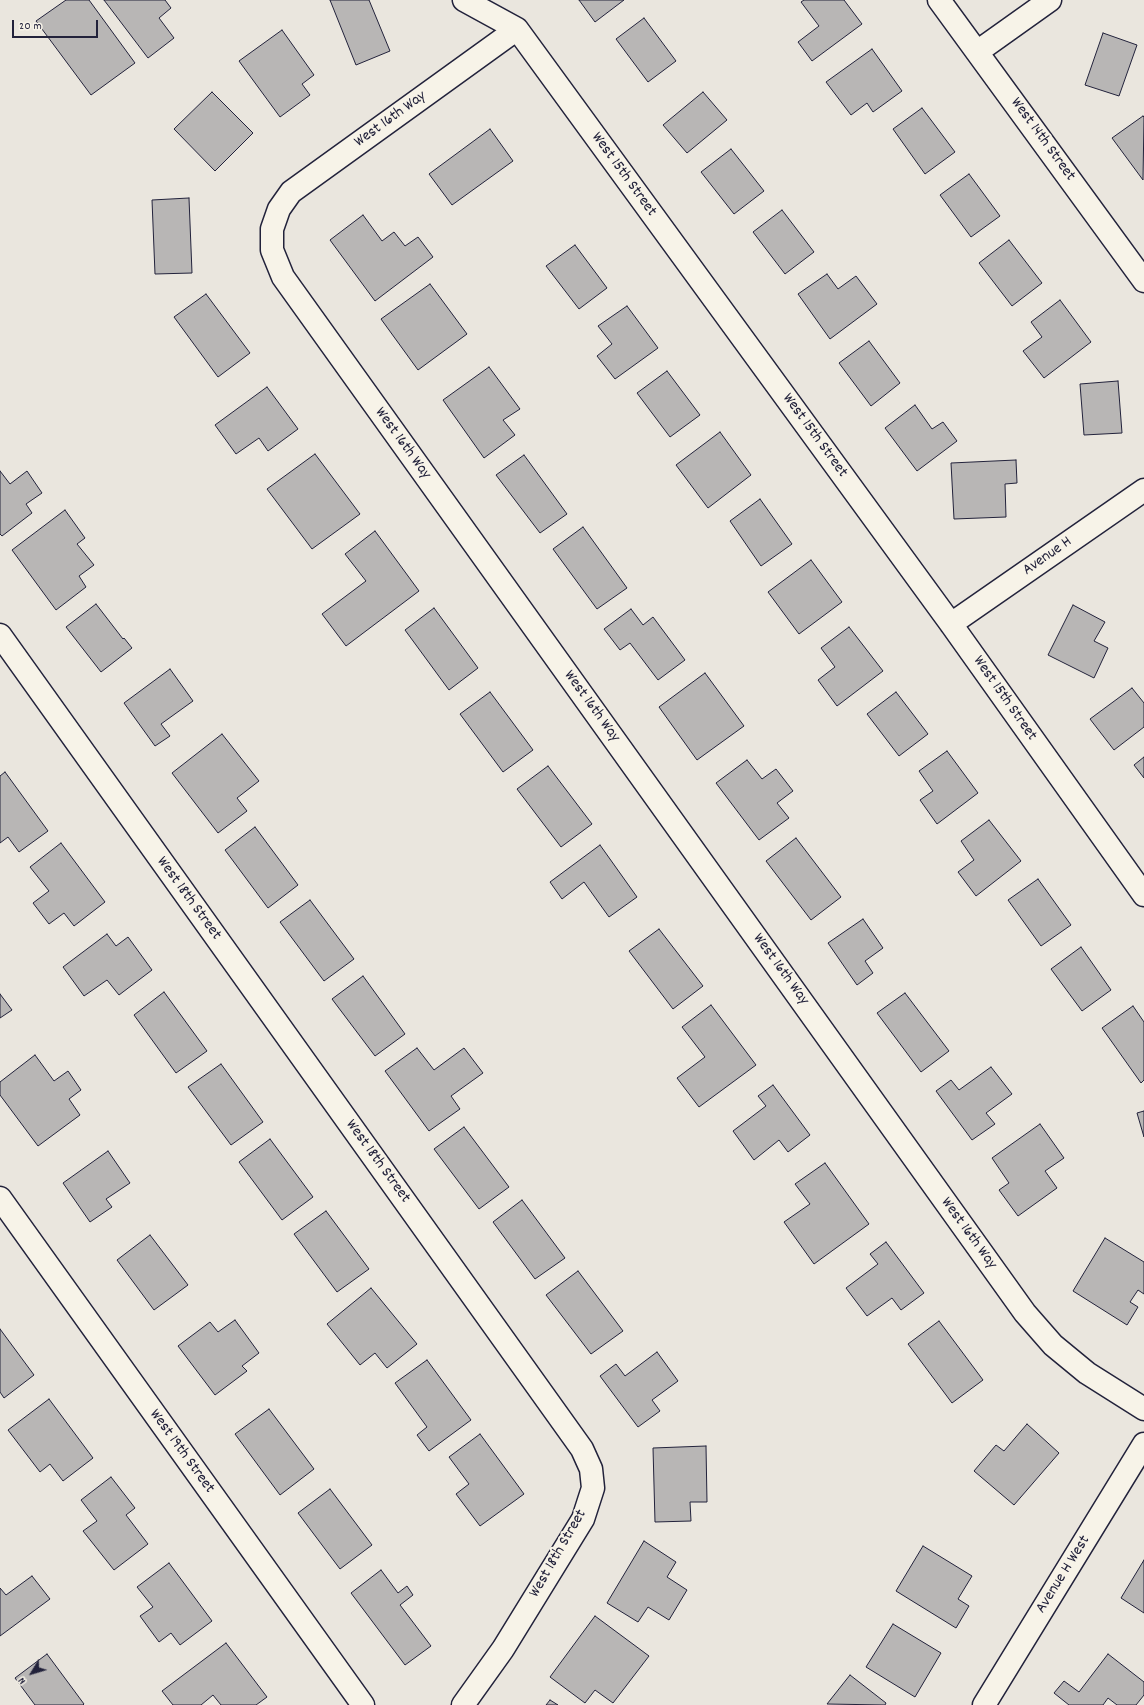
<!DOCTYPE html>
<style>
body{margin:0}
#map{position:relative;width:1144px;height:1705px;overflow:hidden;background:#eae6de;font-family:Dekko,sans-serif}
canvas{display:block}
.north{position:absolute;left:12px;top:1653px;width:40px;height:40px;-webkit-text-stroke:3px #f7f3e8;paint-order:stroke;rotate:232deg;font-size:11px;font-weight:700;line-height:16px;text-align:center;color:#22223b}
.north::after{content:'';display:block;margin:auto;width:14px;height:18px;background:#22223b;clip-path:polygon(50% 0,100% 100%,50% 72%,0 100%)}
.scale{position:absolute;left:12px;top:20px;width:86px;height:18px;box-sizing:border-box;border:2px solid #22223b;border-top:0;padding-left:5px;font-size:12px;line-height:14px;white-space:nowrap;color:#22223b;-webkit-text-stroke:3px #f7f3e8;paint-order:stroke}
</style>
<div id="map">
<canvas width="1144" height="1705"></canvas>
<div class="north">N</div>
<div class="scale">20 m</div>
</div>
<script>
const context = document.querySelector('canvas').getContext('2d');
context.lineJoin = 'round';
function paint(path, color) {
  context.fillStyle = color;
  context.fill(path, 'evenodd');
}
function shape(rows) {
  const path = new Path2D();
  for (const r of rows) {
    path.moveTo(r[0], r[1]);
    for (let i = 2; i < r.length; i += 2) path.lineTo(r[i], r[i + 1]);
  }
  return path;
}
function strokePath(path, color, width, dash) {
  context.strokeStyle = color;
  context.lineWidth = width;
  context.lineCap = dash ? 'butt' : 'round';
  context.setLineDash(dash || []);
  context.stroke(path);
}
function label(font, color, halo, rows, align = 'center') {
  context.font = font + ' Dekko,sans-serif';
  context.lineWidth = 4;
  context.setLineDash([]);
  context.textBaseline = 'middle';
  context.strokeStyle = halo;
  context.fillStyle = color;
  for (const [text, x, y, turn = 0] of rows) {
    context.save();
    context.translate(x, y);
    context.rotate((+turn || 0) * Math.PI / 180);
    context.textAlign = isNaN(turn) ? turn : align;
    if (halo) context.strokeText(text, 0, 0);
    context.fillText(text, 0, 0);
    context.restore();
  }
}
const building = shape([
 [66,0,89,0,135,63,91,95,36,21,66,0],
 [104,0,165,0,171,8,159,18,174,38,148,58,104,0],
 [330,0,369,0,390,51,356,65,330,0],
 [579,0,624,0,595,22,579,0],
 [804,0,844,0,862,24,812,61,798,42,819,26,801,2,804,0],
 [644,18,676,61,648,82,616,39,644,18],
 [282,30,314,75,302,84,310,95,280,117,239,61,282,30],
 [1103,33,1137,45,1119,96,1085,85,1103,33],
 [872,49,902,91,873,112,867,103,851,115,826,82,872,49],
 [212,92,253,133,215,171,174,129,212,92],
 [703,92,727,120,687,153,663,125,703,92],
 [922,108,955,152,925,174,893,129,922,108],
 [1143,116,1144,117,1143,180,1112,138,1143,116],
 [490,129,513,161,452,205,429,174,490,129],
 [731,149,764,191,734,214,701,172,731,149],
 [969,174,1000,216,971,237,940,195,969,174],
 [189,198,192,273,155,274,152,200,189,198],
 [782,210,814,252,785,274,753,232,782,210],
 [363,215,382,241,394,232,405,246,418,237,433,257,375,301,330,240,363,215],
 [1009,240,1042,283,1012,306,979,263,1009,240],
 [575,245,607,288,579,309,546,266,575,245],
 [827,274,838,289,856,276,877,304,830,339,798,294,827,274],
 [430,284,467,334,418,370,381,319,430,284],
 [206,294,250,353,218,377,174,317,206,294],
 [1060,300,1091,342,1044,378,1023,351,1042,337,1031,322,1060,300],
 [627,306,658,348,615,379,597,356,612,344,598,326,627,306],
 [869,341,900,383,871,406,839,363,869,341],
 [489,367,520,409,503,420,515,435,484,458,443,400,489,367],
 [667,371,700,415,670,437,637,393,667,371],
 [1118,381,1122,433,1084,435,1080,384,1118,381],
 [267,387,298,429,268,451,259,438,236,454,215,425,267,387],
 [915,405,932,429,943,422,957,441,917,471,885,428,915,405],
 [720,432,751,475,708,508,676,465,720,432],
 [315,454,360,514,312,549,267,489,315,454],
 [524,455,567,514,540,533,496,475,524,455],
 [1016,460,1017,483,1005,484,1006,517,954,519,951,463,1016,460],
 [0,471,10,484,27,471,42,493,26,504,32,513,2,536,0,534,0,471],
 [760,499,792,544,761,566,730,521,760,499],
 [65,510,85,538,77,544,94,565,79,576,86,587,56,610,12,550,65,510],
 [583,527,627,588,597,609,553,549,583,527],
 [375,531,419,591,346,646,322,614,366,581,345,554,375,531],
 [811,560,842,602,799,634,768,592,811,560],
 [96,604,123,639,124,638,132,648,101,672,66,627,96,604],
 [1073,605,1105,622,1094,641,1108,648,1094,678,1048,655,1073,605],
 [434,608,478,668,449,690,405,630,434,608],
 [631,609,643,625,653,617,685,660,658,680,630,643,620,650,604,629,631,609],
 [849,627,883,671,837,706,818,680,835,667,821,648,849,627],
 [170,669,193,701,161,724,170,736,155,746,124,703,170,669],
 [705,673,744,726,697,760,659,707,705,673],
 [1132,688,1144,703,1144,727,1114,750,1090,719,1132,688],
 [490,692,533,750,503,772,460,714,490,692],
 [896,692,928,734,899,756,867,714,896,692],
 [222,734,259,781,237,798,247,811,218,833,172,773,222,734],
 [947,751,978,793,937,824,920,800,933,791,919,771,947,751],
 [1144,757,1144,778,1134,765,1144,757],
 [747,760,762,779,776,769,793,791,777,803,789,818,759,840,716,783,747,760],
 [548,766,592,824,561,847,517,789,548,766],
 [5,772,48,831,19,852,8,837,0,843,0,776,5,772],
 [989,820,1021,861,976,896,958,872,974,860,961,841,989,820],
 [255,827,298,885,268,908,225,850,255,827],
 [796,838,841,897,811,920,766,861,796,838],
 [61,843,105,902,74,926,64,913,49,924,33,903,49,891,30,867,61,843],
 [600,845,637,897,609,917,584,882,562,899,550,882,600,845],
 [1038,879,1071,925,1041,946,1008,900,1038,879],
 [310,900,354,959,324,981,280,922,310,900],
 [863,919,883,948,865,961,873,973,857,985,828,943,863,919],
 [659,929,703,986,673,1009,629,951,659,929],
 [107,934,116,946,128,937,152,970,119,995,107,980,84,996,63,967,107,934],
 [1081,947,1111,990,1082,1011,1051,969,1081,947],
 [363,976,405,1034,375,1056,332,999,363,976],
 [164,992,207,1051,176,1073,134,1015,164,992],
 [905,993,949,1051,921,1072,877,1013,905,993],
 [0,994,12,1010,0,1018,0,994],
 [711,1005,756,1065,699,1107,677,1078,705,1057,682,1027,711,1005],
 [1133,1006,1144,1022,1144,1080,1141,1083,1102,1028,1133,1006],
 [417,1048,434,1070,464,1048,483,1073,451,1096,460,1109,429,1131,385,1071,417,1048],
 [35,1055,54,1081,68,1071,81,1090,69,1099,80,1115,38,1146,0,1095,0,1082,35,1055],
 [221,1064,263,1122,231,1145,188,1087,221,1064],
 [991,1067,1012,1094,986,1113,995,1124,972,1140,936,1091,951,1080,959,1090,991,1067],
 [773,1085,810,1135,788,1152,779,1140,754,1160,733,1131,766,1106,758,1096,773,1085],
 [1144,1111,1144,1137,1137,1113,1144,1111],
 [1040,1124,1064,1158,1045,1171,1057,1188,1018,1216,999,1190,1009,1183,992,1158,1040,1124],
 [464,1127,509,1187,479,1209,434,1149,464,1127],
 [270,1139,313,1197,282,1220,239,1162,270,1139],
 [108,1151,130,1183,106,1199,112,1207,90,1222,63,1183,108,1151],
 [825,1163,869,1224,814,1264,784,1222,810,1204,795,1184,825,1163],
 [522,1200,565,1258,535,1279,493,1222,522,1200],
 [326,1211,369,1269,337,1292,294,1234,326,1211],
 [150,1235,188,1285,154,1310,117,1260,150,1235],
 [1105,1238,1144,1262,1144,1294,1138,1290,1130,1302,1138,1307,1127,1325,1073,1291,1105,1238],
 [886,1242,924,1293,901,1310,892,1298,867,1316,846,1288,878,1264,870,1254,886,1242],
 [578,1271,623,1331,591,1354,546,1295,578,1271],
 [371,1288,417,1344,387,1368,375,1353,360,1365,327,1324,371,1288],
 [235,1320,259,1353,242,1366,247,1371,215,1395,178,1346,210,1322,218,1332,235,1320],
 [939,1321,983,1380,952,1403,908,1344,939,1321],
 [0,1329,34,1375,4,1398,0,1392,0,1329],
 [657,1352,678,1381,652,1400,660,1411,638,1427,600,1376,616,1364,625,1376,657,1352],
 [427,1360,471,1420,429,1451,417,1435,427,1427,395,1383,427,1360],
 [49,1399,93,1458,63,1481,50,1464,40,1472,8,1430,49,1399],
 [269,1409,314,1469,280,1495,235,1434,269,1409],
 [1027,1424,1059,1453,1014,1505,974,1471,996,1445,1004,1451,1027,1424],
 [480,1434,524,1494,480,1526,456,1494,469,1484,449,1457,480,1434],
 [706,1446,707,1502,690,1502,691,1521,655,1522,653,1448,706,1446],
 [111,1477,135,1508,126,1515,148,1544,114,1570,83,1531,97,1521,81,1500,111,1477],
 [330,1489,372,1545,340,1569,298,1513,330,1489],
 [644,1541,676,1562,667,1577,687,1590,669,1620,648,1607,638,1622,607,1603,644,1541],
 [923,1546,972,1576,958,1599,969,1606,956,1628,896,1591,923,1546],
 [1144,1560,1144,1613,1121,1598,1144,1560],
 [169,1563,212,1621,180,1645,171,1633,159,1642,140,1616,153,1607,137,1587,169,1563],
 [381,1570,398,1593,407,1586,413,1595,400,1605,431,1646,405,1665,351,1593,381,1570],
 [32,1576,50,1599,0,1636,0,1588,6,1595,32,1576],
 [595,1616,649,1656,613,1703,595,1690,585,1703,550,1677,595,1616],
 [893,1624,941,1653,915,1697,866,1667,893,1624],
 [226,1643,267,1697,256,1705,221,1705,213,1695,201,1705,173,1705,162,1691,226,1643],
 [47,1654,84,1704,83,1705,35,1705,15,1678,47,1654],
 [1108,1654,1144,1682,1144,1695,1136,1705,1117,1705,1108,1698,1103,1705,1069,1705,1054,1693,1064,1681,1079,1692,1108,1654],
 [850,1675,886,1703,885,1705,827,1704,850,1675],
 [550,1700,558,1705,546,1705,550,1700]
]);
const minor = shape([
 [464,0,517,29,951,624,1144,895],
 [939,0,1144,281],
 [517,29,291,192,279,209,272,229,272,250,283,277,1025,1313,1053,1345,1087,1373,1144,1409],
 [977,52,1050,0],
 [951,624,1144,490],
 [0,635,582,1449,591,1469,593,1488,583,1519,503,1649,463,1705],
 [0,1198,363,1705],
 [984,1705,1144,1444]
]);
const streetNames = [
 ["West 16th Way",391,120,-36],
 ["West 14th Street",1042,140,54],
 ["West 15th Street",623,175,54],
 ["West 15th Street",814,436,54],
 ["West 16th Way",402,444,54],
 ["Avenue H",1048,557,-35],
 ["West 15th Street",1004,699,55],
 ["West 16th Way",591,707,54],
 ["West 18th Street",188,899,54],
 ["West 16th Way",780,970,54],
 ["West 18th Street",377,1162,54],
 ["West 16th Way",968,1234,54],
 ["West 19th Street",181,1452,54],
 ["West 18th Street",559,1554,-60],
 ["Avenue H West",1064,1575,-58]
];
paint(building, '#b8b6b5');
strokePath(building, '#22223b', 1);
strokePath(minor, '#22223b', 25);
strokePath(minor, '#f7f3e8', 22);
label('16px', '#22223b', '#f7f3e8', streetNames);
</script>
